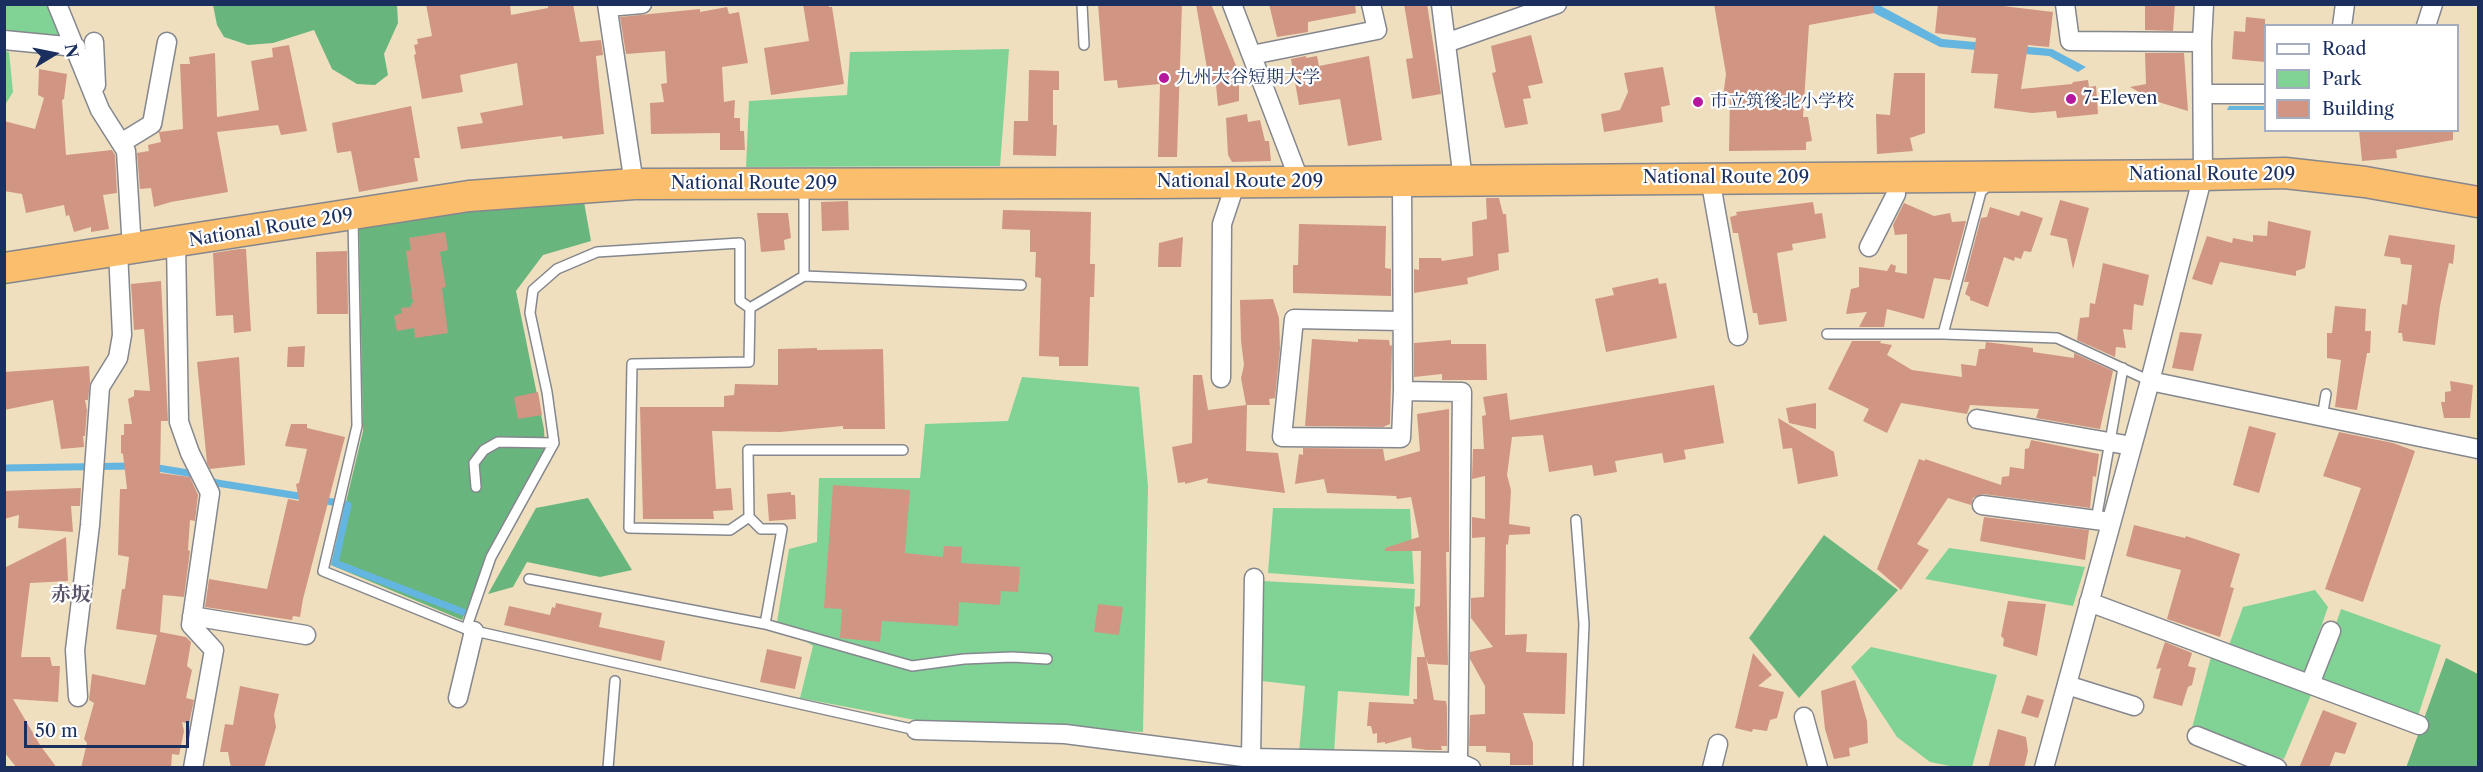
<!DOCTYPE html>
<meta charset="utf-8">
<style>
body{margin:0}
#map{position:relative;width:2483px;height:772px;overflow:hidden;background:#efdfbf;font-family:"Libre Caslon Text",serif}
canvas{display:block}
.frame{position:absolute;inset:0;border:6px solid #1b2f5e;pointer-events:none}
.legend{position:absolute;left:2264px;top:24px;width:195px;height:108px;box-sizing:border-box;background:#fff;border:2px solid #a4acbf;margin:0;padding:8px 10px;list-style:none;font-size:18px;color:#1b2f5e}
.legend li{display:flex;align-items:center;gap:12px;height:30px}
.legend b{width:30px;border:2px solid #a4acbf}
.north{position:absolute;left:24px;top:24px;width:60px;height:60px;-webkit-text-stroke:4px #fff;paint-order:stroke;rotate:80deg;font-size:16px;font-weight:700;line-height:24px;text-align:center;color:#1b2f5e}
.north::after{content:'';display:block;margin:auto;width:21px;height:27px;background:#1b2f5e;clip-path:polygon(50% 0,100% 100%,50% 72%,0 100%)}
.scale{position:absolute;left:24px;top:721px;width:165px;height:27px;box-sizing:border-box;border:3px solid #1b2f5e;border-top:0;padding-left:8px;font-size:18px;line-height:21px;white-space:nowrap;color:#1b2f5e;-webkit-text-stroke:4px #fff;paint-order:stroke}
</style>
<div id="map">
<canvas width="2483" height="772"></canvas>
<div class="frame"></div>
<ul class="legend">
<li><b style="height:8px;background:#fff"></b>Road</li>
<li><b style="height:16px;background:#81d395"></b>Park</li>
<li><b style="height:16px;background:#d19584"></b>Building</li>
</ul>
<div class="north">N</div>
<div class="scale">50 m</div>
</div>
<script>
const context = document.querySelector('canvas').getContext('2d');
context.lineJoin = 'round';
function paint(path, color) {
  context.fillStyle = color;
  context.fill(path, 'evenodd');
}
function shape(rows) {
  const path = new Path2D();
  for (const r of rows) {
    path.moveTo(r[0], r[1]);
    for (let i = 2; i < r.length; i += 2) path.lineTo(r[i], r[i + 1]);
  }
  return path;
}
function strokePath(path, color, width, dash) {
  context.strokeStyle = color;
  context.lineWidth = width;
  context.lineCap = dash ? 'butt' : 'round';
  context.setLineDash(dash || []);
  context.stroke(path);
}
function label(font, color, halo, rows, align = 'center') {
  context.font = font + ' "Libre Caslon Text","Noto Serif JP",serif';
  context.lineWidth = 4.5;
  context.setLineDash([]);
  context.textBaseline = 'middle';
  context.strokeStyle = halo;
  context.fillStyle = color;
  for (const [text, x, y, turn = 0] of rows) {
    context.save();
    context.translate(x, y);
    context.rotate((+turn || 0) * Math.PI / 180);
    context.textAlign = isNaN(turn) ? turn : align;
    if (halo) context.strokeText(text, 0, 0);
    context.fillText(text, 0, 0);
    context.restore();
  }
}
const green = shape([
 [49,4,63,37,5,35,5,5],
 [1009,49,1000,166,746,167,749,101,847,95,850,52],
 [5,51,9,52,13,92,5,105],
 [1022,377,1139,387,1148,486,1143,732,915,720,800,698,813,646,777,622,789,549,817,542,819,478,920,478,925,424,1008,421],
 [1273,508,1410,509,1414,584,1268,573],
 [1949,548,2085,567,2073,606,1925,579],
 [1262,581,1415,589,1409,696,1338,691,1334,753,1299,753,1305,686,1262,681],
 [2315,590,2328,607,2305,673,2229,645,2243,607],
 [2341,609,2441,645,2418,716,2317,680],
 [1871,647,1997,675,1972,767,1955,767,1930,762,1897,737,1851,667],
 [2211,657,2311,695,2284,759,2192,728]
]);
const forest = shape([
 [213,5,397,5,398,23,384,54,388,75,375,85,357,84,332,69,314,30,273,43,248,45,224,37,217,25],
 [584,202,591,241,543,255,516,291,544,429,545,448,462,620,331,565,363,431,359,225,435,214],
 [588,498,632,570,600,577,527,562,513,587,488,594,536,508],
 [1824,535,1898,590,1799,698,1749,638],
 [2446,658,2478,674,2478,767,2406,768]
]);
const water = shape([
 [1871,5,1879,5,1942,39,2052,49,2086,67,2078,72,2049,56,1940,47,1872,12],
 [2229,106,2265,106,2265,110,2227,110]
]);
const stream = shape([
 [152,467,188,473,217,483,305,497],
 [4,468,132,466],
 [322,500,348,505,335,563,463,612]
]);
const building = shape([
 [426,4,510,4,511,15,548,8,548,4,573,4,580,42,601,40,603,55,596,56,604,134,563,139,562,136,461,149,457,127,483,123,480,113,523,105,517,63,460,75,463,92,422,99,414,55,416,54,414,45,418,44,417,39,432,36],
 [803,4,828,4,829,7,832,7,844,84,771,95,764,48,809,41],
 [1098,4,1182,4,1177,157,1158,157,1160,84,1118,88,1117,80,1104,81],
 [1196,4,1211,4,1239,73,1239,101,1218,106,1216,85,1210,86],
 [1269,4,1355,4,1356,13,1308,22,1308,32,1277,37],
 [1404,4,1427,4,1441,94,1412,99,1406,59,1413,58],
 [1714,4,1873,4,1874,13,1809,25,1803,117,1808,117,1812,141,1806,142,1806,150,1729,151,1730,98,1723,97,1726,74],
 [1938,4,1986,4,2053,12,2049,47,2028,45,2021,89,2072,84,2073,82,2088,80,2089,87,2096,86,2098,114,2057,118,2056,111,2032,113,1994,108,1998,74,1971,73,1976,38,1935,33],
 [2145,4,2175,4,2173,31,2145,30],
 [727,7,729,14,739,12,748,63,722,67,724,102,735,100,734,118,740,118,740,131,744,131,745,150,720,150,720,133,651,134,650,103,664,102,661,84,667,83,665,51,626,54,620,17,700,9,700,12],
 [2246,17,2265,19,2265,62,2232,59,2234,31,2245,32],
 [1531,35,1543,83,1528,86,1531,98,1523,99,1528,124,1505,128,1492,73,1496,72,1491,46],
 [289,45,307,131,281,135,278,125,217,132,228,192,171,202,154,207,151,188,140,189,137,153,149,151,148,145,161,142,159,132,183,129,180,64,190,64,189,57,215,53,217,117,259,110,251,61,273,57,272,48],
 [2145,53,2184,53,2188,111,2155,101,2130,87,2146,84],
 [1306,56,1306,58,1317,56,1319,66,1369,56,1382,140,1348,146,1340,99,1299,105,1291,59],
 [1663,67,1670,105,1661,107,1663,122,1604,132,1601,114,1620,110,1628,92,1624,73],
 [39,69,67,74,64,99,62,100,66,155,112,150,115,155,117,193,103,195,109,229,91,232,91,227,74,232,69,215,66,216,64,205,26,213,22,194,4,191,4,121,35,129,44,98,38,95],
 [1029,70,1059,71,1059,90,1053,90,1053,125,1057,125,1056,156,1013,155,1014,121,1028,121],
 [1894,73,1925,73,1925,133,1910,138,1913,151,1877,154,1876,114,1890,115],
 [411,106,420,158,414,158,418,181,359,192,351,151,337,153,332,123],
 [1247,114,1248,122,1260,120,1265,141,1269,141,1271,161,1232,162,1228,155,1226,118],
 [2359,130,2453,130,2453,140,2396,150,2397,158,2362,161],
 [1486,198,1499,198,1503,214,1506,214,1509,252,1498,254,1499,270,1467,278,1468,284,1414,293,1414,269,1419,270,1419,258,1441,258,1442,261,1473,256,1472,222,1487,219],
 [2060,200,2089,208,2073,269,2067,239,2050,235],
 [848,201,849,230,822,231,821,202],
 [1813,202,1815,214,1822,213,1826,238,1792,244,1793,250,1777,253,1787,321,1759,325,1757,313,1753,313,1738,233,1733,233,1730,217,1737,215,1736,212],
 [1904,203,1934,216,1950,213,1952,222,1966,221,1950,280,1934,278,1924,319,1887,309,1884,327,1859,327,1867,312,1846,314,1851,289,1859,287,1859,267,1887,271,1891,264,1896,266,1895,272,1907,274,1907,234,1895,235,1893,225],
 [1990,207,2019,216,2021,211,2043,218,2031,252,2024,251,2021,259,2015,257,2014,261,2004,257,1988,307,1970,300,1970,297,1965,294,1969,282,1964,282,1981,218,1987,217],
 [1003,210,1091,212,1090,264,1095,264,1094,297,1090,297,1088,366,1059,366,1059,357,1039,356,1041,278,1035,277,1036,252,1030,252,1030,230,1002,229],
 [757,213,788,213,791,238,784,240,785,250,761,252],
 [2268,221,2311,231,2305,268,2296,271,2296,276,2220,262,2212,285,2192,279,2207,236,2232,243,2233,238,2253,242,2253,235,2267,236],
 [1299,224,1386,226,1385,268,1391,269,1391,296,1293,293,1293,265,1298,265],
 [445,232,448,250,440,252,446,287,442,288,448,333,415,338,414,328,397,331,394,316,402,313,401,308,411,307,411,303,413,303,406,251,411,250,409,238],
 [2389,235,2455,245,2453,264,2449,263,2440,306,2435,345,2403,341,2402,333,2398,333,2402,304,2407,305,2412,265,2401,264,2400,258,2384,256],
 [1183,237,1181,267,1158,267,1159,243],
 [239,249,246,249,251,331,234,333,233,315,216,316,213,253],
 [347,251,348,314,317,314,316,252],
 [2103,263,2149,275,2143,306,2134,304,2132,330,2123,329,2126,348,2116,347,2115,357,2077,340,2080,318,2089,317,2090,303,2095,304],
 [1658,278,1659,284,1666,283,1677,338,1606,352,1595,299,1614,295,1612,288],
 [161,281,168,421,161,421,160,473,190,477,198,495,195,521,190,520,188,550,190,551,184,597,163,595,160,632,186,637,191,642,187,666,192,670,186,698,194,700,189,724,182,722,184,731,179,755,172,754,171,768,81,768,87,743,84,739,94,703,89,700,92,674,145,685,157,635,116,629,122,589,125,589,129,557,118,555,120,489,127,489,123,454,121,453,121,435,124,435,124,424,132,424,128,399,134,396,134,390,150,391,144,329,134,330,131,284],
 [1273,299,1279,318,1280,349,1275,398,1269,399,1270,405,1247,405,1246,451,1278,453,1285,493,1207,483,1208,478,1185,484,1185,482,1178,483,1172,447,1192,443,1193,375,1202,375,1208,410,1246,405,1241,378,1244,365,1241,341,1240,300],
 [2335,306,2366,309,2365,331,2371,331,2370,353,2367,353,2357,410,2335,407,2341,360,2327,358,2327,333,2332,333],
 [2180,332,2202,334,2193,371,2172,368],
 [1312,339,1358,342,1358,339,1389,340,1390,346,1392,345,1390,424,1383,427,1305,426],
 [1451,340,1451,344,1486,344,1487,380,1442,380,1442,374,1414,377,1414,343],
 [1852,341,1881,341,1880,343,1892,345,1887,355,1912,370,1962,377,1961,364,1976,366,1979,349,1985,349,1986,342,2033,348,2033,352,2074,358,2074,353,2113,371,2100,429,2036,418,2039,409,1970,405,1967,414,1901,403,1887,433,1863,421,1869,409,1828,389],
 [305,346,304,367,287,367,288,347],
 [817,348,817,350,883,349,885,429,843,429,843,426,780,432,712,431,716,489,731,488,733,510,713,511,714,519,643,519,640,407,724,407,724,396,734,395,735,384,778,385,778,349],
 [239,357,245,465,210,469,207,463,197,362],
 [89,366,90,382,88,400,85,400,87,410,85,436,83,436,84,447,61,449,53,400,4,410,4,372],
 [2450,381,2473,385,2470,418,2444,418,2441,402,2445,402,2445,392,2451,391],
 [1714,385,1724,443,1684,450,1686,459,1664,463,1662,453,1615,461,1617,472,1594,476,1592,465,1549,472,1543,435,1512,437,1507,475,1511,490,1509,524,1530,527,1530,534,1509,535,1508,545,1506,544,1505,635,1527,634,1526,652,1567,653,1565,714,1523,713,1533,743,1533,765,1510,765,1510,753,1486,752,1486,746,1469,746,1470,715,1485,714,1485,686,1470,659,1470,652,1493,647,1471,618,1471,598,1484,597,1485,537,1472,538,1472,517,1485,519,1485,476,1472,479,1473,449,1484,449,1482,416,1486,415,1483,397,1507,393,1510,420],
 [538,392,542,415,518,419,514,397],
 [1816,403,1816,429,1789,423,1786,408],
 [1449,409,1449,552,1446,552,1448,665,1428,664,1426,658,1434,700,1446,701,1447,707,1447,746,1441,746,1442,750,1427,750,1412,748,1411,737,1385,744,1385,742,1377,743,1377,733,1373,734,1371,726,1367,726,1369,702,1414,704,1413,699,1417,699,1417,657,1425,657,1415,607,1420,606,1421,551,1385,551,1385,548,1419,537,1411,497,1397,499,1396,496,1327,493,1324,479,1295,484,1299,454,1303,455,1303,448,1383,449,1385,461,1420,451,1417,414],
 [1778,418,1834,452,1838,476,1798,484,1792,448,1783,449],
 [291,424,307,424,307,428,345,437,303,599,300,617,293,616,292,620,205,607,209,579,267,589,288,499,299,501,296,484,299,483,307,449,285,446],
 [2249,426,2276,433,2259,493,2233,485],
 [2339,432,2393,443,2415,451,2363,602,2325,589,2361,488,2323,476],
 [2031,440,2099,454,2096,477,2093,476,2090,508,1983,494,1973,498,1971,505,1948,498,1917,544,1929,550,1901,590,1877,569,1919,459,1925,461,1925,459,2001,485,2002,477,2009,476,2010,467,2024,469,2025,449,2029,448],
 [833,485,910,490,905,553,943,557,944,546,962,547,961,563,1020,567,1018,592,1001,591,1000,605,959,602,958,626,882,621,880,642,840,638,842,609,824,608],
 [81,488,80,506,71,506,73,532,18,528,19,515,4,519,4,491],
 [791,492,791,495,795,495,796,519,769,521,767,494],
 [1984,517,2089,530,2085,560,1980,541],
 [2134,525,2185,538,2186,536,2240,554,2230,587,2234,588,2220,637,2167,619,2181,570,2126,556],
 [66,537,68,581,30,583,21,657,50,657,52,666,60,666,58,702,13,699,40,745,57,768,17,768,4,752,4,568],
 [2008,601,2046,604,2037,656,2003,646,2004,639,2001,636],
 [556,603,602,613,599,627,665,641,661,661,504,625,509,606,550,615,552,607,555,608],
 [1098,604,1123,607,1119,635,1094,632],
 [2165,642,2192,653,2188,666,2196,668,2192,685,2188,687,2182,706,2153,698,2161,668,2156,669],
 [767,649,802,657,795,689,760,682],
 [1753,653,1772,675,1758,686,1784,692,1777,718,1770,720,1767,731,1753,729,1752,732,1735,728],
 [1855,680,1867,721,1868,743,1849,748,1850,756,1834,759,1825,729,1821,691],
 [240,686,279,694,274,715,276,727,264,768,231,768,228,752,220,752,225,724,233,725],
 [2027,695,2044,700,2038,718,2021,713],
 [2323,710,2357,723,2345,754,2335,752,2329,768,2299,768],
 [1998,729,2026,737,2028,751,2024,768,1988,768]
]);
const service = shape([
 [1082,4,1084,45],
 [804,187,804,276,1021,285],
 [353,217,357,426,323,571,466,629,916,730],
 [804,276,750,308,749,362,632,364,629,528,730,530,749,517,748,450,903,450],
 [1827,334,1943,334,2057,338,2150,381],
 [1943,334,1981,192,1991,183],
 [2322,417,2326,394],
 [476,487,474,463,484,450,498,442,554,443],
 [1576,520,1584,624,1578,768],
 [2096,520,2123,368],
 [529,579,765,624,782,529,761,529,749,517],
 [765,624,912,666,964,659,1012,657,1047,659],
 [466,629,491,557,554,443,547,392,530,313,533,290,557,269,597,252,740,243,740,301,750,308],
 [608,768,615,681]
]);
const minor = shape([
 [57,4,100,110,126,151,132,249],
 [607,4,634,184],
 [1232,4,1300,182],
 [1441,4,1463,180],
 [2065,4,2070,41,2202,42],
 [608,7,642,4],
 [2342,26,2345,4],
 [2426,26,2433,4],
 [4,40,76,47],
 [94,42,96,85],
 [1446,43,1557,4],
 [1252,55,1377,30,1371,4],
 [2203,94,2266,94],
 [121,143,152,124,167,42],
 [1710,178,1738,336],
 [1402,181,1403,391,1462,392,1458,762],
 [176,242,179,422,190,453,210,493,191,625,214,650,193,768],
 [1869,247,1896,194],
 [1402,321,1294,319,1282,437,1401,438,1403,391],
 [1221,378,1222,224,1236,182],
 [2150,381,2478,449],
 [1977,419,2132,446],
 [1982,505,2111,522],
 [2089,602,2419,725],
 [192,616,306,635],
 [2310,684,2331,631],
 [2067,685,2134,706],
 [78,697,75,650,90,525,100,387,118,358,122,335,118,251],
 [458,698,474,631],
 [1804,717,1818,768],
 [916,730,1065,734,1251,758,1458,762,1471,768],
 [2197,736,2277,768],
 [1251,758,1254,578],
 [1712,768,1718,744],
 [2044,768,2150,381,2203,175,2202,42,2204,4]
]);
const trunk = shape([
 [4,268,469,196,634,184,1151,183,2203,175,2285,173,2365,182,2478,202]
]);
const markers = [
 [1164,78,6,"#b5179e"],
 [2071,99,6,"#b5179e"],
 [1698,102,6,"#b5179e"]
];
const poiNames = [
 ["九州大谷短期大学",1176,78],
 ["7-Eleven",2083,99],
 ["市立筑後北小学校",1710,102]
];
const streetNames = [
 ["National Route 209",2212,175],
 ["National Route 209",1726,178],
 ["National Route 209",1240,182],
 ["National Route 209",754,184],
 ["National Route 209",271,228,-9]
];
const neighbourhoodNames = [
 ["赤坂",71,595]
];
paint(green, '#81d395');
paint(forest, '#68b57e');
paint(water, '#64b5df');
strokePath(stream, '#64b5df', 7);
paint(building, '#d19584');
strokePath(service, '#85878e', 12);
strokePath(minor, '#85878e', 21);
strokePath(trunk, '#85878e', 33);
strokePath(service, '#fff', 9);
strokePath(minor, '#fff', 18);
strokePath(trunk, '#fabe6d', 30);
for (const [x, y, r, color] of markers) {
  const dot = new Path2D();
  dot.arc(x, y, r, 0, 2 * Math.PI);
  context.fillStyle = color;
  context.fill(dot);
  strokePath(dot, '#fff', 2);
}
label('18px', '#1b2f5e', '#fff', poiNames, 'left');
label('18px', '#1b2f5e', '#fff', streetNames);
label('bold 20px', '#5b536b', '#fff', neighbourhoodNames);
</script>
